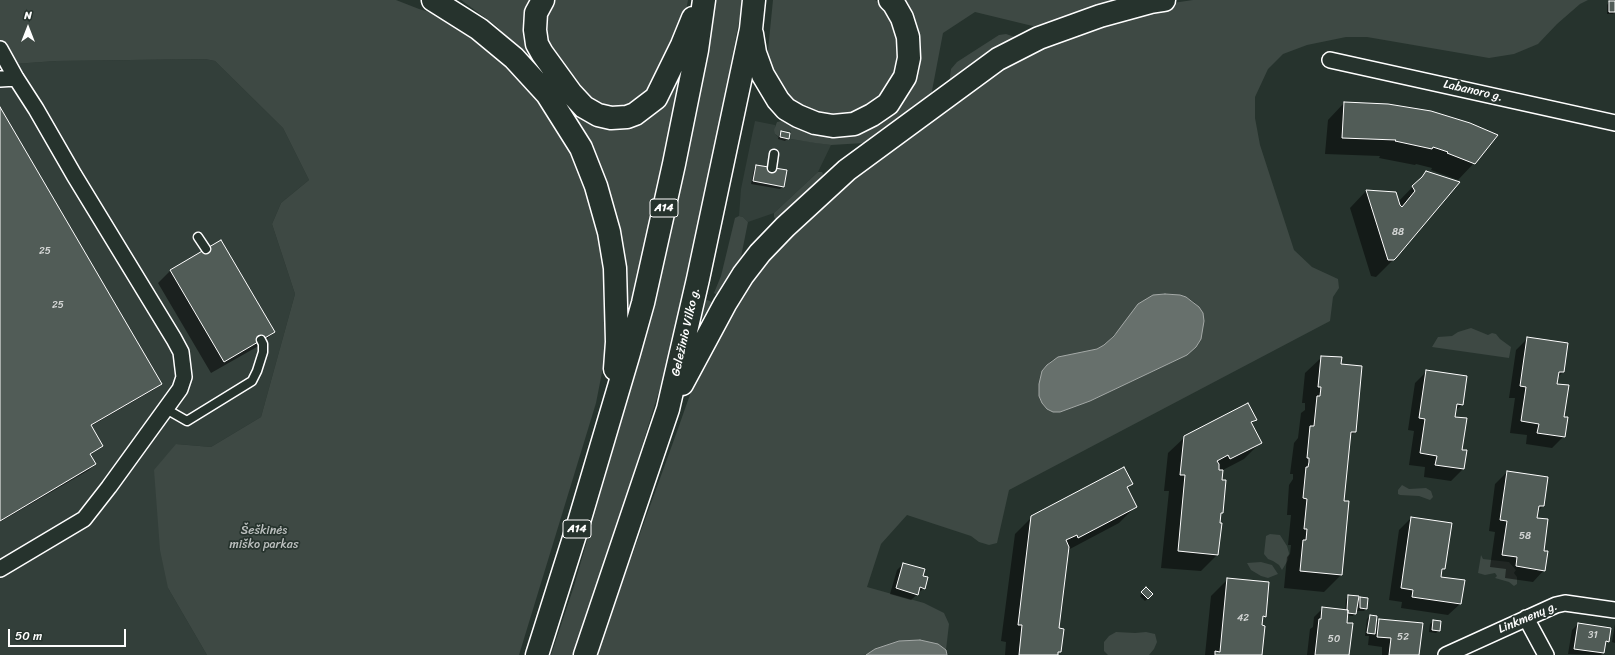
<!DOCTYPE html>
<meta charset="utf-8">
<style>
body{margin:0}
#map{position:relative;width:1615px;height:655px;overflow:hidden;background:#26332d;font-family:Sriracha,sans-serif}
canvas{display:block}
.north{position:absolute;left:8px;top:8px;width:40px;height:40px;-webkit-text-stroke:3px #26332d;paint-order:stroke;rotate:0deg;font-size:11px;font-weight:700;line-height:16px;text-align:center;color:#fff}
.north::after{content:'';display:block;margin:auto;width:14px;height:18px;background:#fff;clip-path:polygon(50% 0,100% 100%,50% 72%,0 100%)}
.scale{position:absolute;left:8px;top:629px;width:118px;height:18px;box-sizing:border-box;border:2px solid #fff;border-top:0;padding-left:5px;font-size:12px;line-height:14px;white-space:nowrap;color:#fff;-webkit-text-stroke:3px #26332d;paint-order:stroke}
</style>
<div id="map">
<canvas width="1615" height="655"></canvas>
<div class="north">N</div>
<div class="scale">50 m</div>
</div>
<script>
const context = document.querySelector('canvas').getContext('2d');
context.lineJoin = 'round';
function paint(path, color) {
  context.fillStyle = color;
  context.fill(path, 'evenodd');
}
function shape(rows) {
  const path = new Path2D();
  for (const r of rows) {
    path.moveTo(r[0], r[1]);
    for (let i = 2; i < r.length; i += 2) path.lineTo(r[i], r[i + 1]);
  }
  return path;
}
function strokePath(path, color, width, dash) {
  context.strokeStyle = color;
  context.lineWidth = width;
  context.lineCap = dash ? 'butt' : 'round';
  context.setLineDash(dash || []);
  context.stroke(path);
}
function label(font, color, halo, rows, align = 'center') {
  context.font = font + ' Sriracha,sans-serif';
  context.lineWidth = 3.5;
  context.setLineDash([]);
  context.textBaseline = 'middle';
  context.strokeStyle = halo;
  context.fillStyle = color;
  for (const [text, x, y, turn = 0] of rows) {
    context.save();
    context.translate(x, y);
    context.rotate((+turn || 0) * Math.PI / 180);
    context.textAlign = isNaN(turn) ? turn : align;
    if (halo) context.strokeText(text, 0, 0);
    context.fillText(text, 0, 0);
    context.restore();
  }
}
const built = shape([
 [205,59,215,61,283,128,309,180,281,203,272,224,295,294,261,417,211,447,176,444,168,588,207,655,0,655,0,65,56,61],
 [755,121,775,125,775,134,778,137,780,130,791,131,791,139,831,145,818,172,774,213,748,222,743,217,739,216,741,189]
]);
const green = shape([
 [0,0,396,0,419,9,453,19,475,34,541,100,580,168,598,224,607,278,607,347,596,403,519,655,207,655,168,588,160,550,154,470,176,444,211,447,261,417,295,294,272,224,281,203,309,180,283,128,215,61,205,59,56,61,0,65],
 [461,0,534,0,532,50,539,68,495,25],
 [553,0,688,0,684,22,647,96,619,111,588,100,544,37,546,11],
 [715,0,743,0,717,136,669,359,577,655,551,655,574,586,641,352,672,216,702,73],
 [773,0,875,0,883,5,895,25,901,50,896,70,888,89,874,104,853,114,836,117,819,115,788,101,767,60],
 [903,0,1138,0,1045,29,975,12,943,33,931,96,883,128,864,143,831,145,815,143,791,139,791,131,780,130,779,137,775,134,774,130,777,122,782,121,812,133,908,93,917,72,921,49,916,23],
 [1193,0,1588,0,1580,4,1557,24,1538,44,1514,54,1489,58,1367,37,1346,37,1307,45,1283,54,1268,69,1255,97,1255,118,1260,145,1294,250,1312,267,1338,279,1339,288,1333,297,1330,321,1009,490,997,543,989,545,979,542,971,536,907,515,881,544,867,587,924,603,944,613,949,624,946,650,938,644,875,649,866,655,596,655,675,437,692,389,709,353,746,289,763,267,790,237,862,171,1006,63,1042,43,1159,5],
 [1165,294,1173,294,1186,297,1194,302,1203,313,1204,321,1187,355,1090,401,1060,412,1047,409,1042,403,1039,396,1042,371,1047,365,1052,360,1097,349,1104,345,1153,295],
 [1006,34,1024,40,949,84,951,69,957,62,999,35],
 [684,55,658,187,629,316,627,279,620,233,595,158,571,109,611,128],
 [818,172,822,172,823,174,822,178,777,220,774,217,774,213],
 [739,216,743,217,748,222,741,257,717,295,714,293,721,276,735,218],
 [705,299,712,302,698,326,701,312],
 [1471,328,1488,335,1492,333,1496,334,1500,339,1511,347,1509,358,1432,347,1438,337,1452,336,1458,332],
 [1402,485,1409,489,1426,488,1431,491,1433,497,1430,500,1419,496,1400,495,1398,494,1398,490],
 [1270,534,1280,535,1287,546,1289,553,1288,560,1282,570,1279,565,1273,561,1268,559,1264,554,1266,536],
 [1481,555,1483,559,1509,562,1516,570,1514,573,1517,577,1517,584,1514,586,1509,582,1495,578,1497,576,1495,573,1485,575,1478,573],
 [1261,562,1272,565,1278,574,1268,578,1261,576,1251,570,1247,563],
 [1116,632,1135,633,1146,632,1155,634,1157,642,1154,649,1149,655,1108,655,1104,651,1104,642,1109,636]
]);
const water = shape([
 [1165,294,1180,295,1186,297,1199,307,1203,313,1204,321,1201,339,1196,347,1187,355,1090,401,1060,412,1053,412,1047,409,1042,403,1039,396,1039,384,1042,371,1047,365,1058,357,1097,349,1104,345,1114,336,1138,304,1153,295,1165,294],
 [920,640,938,644,946,650,947,655,866,655,875,649,899,641,920,640]
]);
const shadow = shape([
 [1609,2,1615,2,1615,12,1613,14,1607,14,1607,5],
 [1344,103,1474,163,1458,180,1431,170,1432,168,1416,164,1415,165,1379,158,1380,156,1325,154,1328,120],
 [0,109,161,384,155,389,91,426,102,446,90,455,95,464,89,470,0,522],
 [782,132,788,138,785,141,778,139,779,135],
 [757,166,783,186,780,189,751,184,754,169],
 [1427,172,1395,258,1376,277,1371,276,1350,208,1366,191,1395,193,1398,202],
 [221,241,274,332,262,344,211,373,158,283,170,271],
 [1528,338,1563,372,1557,378,1556,385,1563,418,1564,436,1552,448,1526,444,1527,435,1510,433,1515,398,1509,398,1516,350],
 [1322,357,1340,365,1355,432,1349,437,1343,501,1348,502,1341,575,1324,592,1284,588,1287,557,1290,554,1291,545,1288,545,1291,515,1287,515,1289,485,1293,479,1293,474,1290,474,1294,443,1298,438,1301,413,1305,410,1305,403,1302,403,1305,373],
 [1427,371,1462,405,1455,411,1454,417,1461,450,1463,469,1451,481,1424,477,1425,467,1409,465,1414,431,1408,430,1415,383],
 [1256,419,1251,424,1261,442,1244,459,1221,471,1222,513,1219,515,1217,555,1201,571,1161,568,1169,491,1164,491,1168,453,1185,437],
 [1507,472,1543,506,1537,512,1536,519,1543,552,1544,570,1533,582,1505,578,1506,569,1490,567,1495,532,1489,531,1495,484],
 [1132,484,1127,489,1136,506,1119,523,1068,550,1058,629,1060,651,1057,655,1005,655,1006,642,1001,641,1015,534,1032,517],
 [1411,518,1444,569,1440,573,1439,578,1460,604,1448,615,1401,608,1402,602,1389,600,1399,530],
 [903,564,922,576,924,588,911,600,890,594,897,570],
 [1228,579,1265,616,1262,619,1261,655,1205,655,1211,596],
 [1146,589,1152,594,1145,601,1140,596],
 [1349,596,1357,602,1361,598,1366,609,1364,611,1356,611,1353,616,1346,615,1348,655,1307,655,1310,629,1313,627,1314,617,1323,608,1345,611,1346,599],
 [1370,616,1375,623,1379,620,1418,655,1382,655,1382,647,1368,645,1369,636,1365,636,1367,619],
 [1433,621,1439,630,1436,633,1429,632,1430,624],
 [1578,624,1610,629,1608,641,1604,645,1603,653,1601,655,1568,654,1572,630],
 [1615,624,1615,643,1612,642]
]);
const building = shape([
 [1609,1,1615,1,1615,12,1609,12,1609,1],
 [1344,102,1388,104,1431,111,1470,123,1498,135,1475,164,1447,153,1448,152,1433,147,1432,149,1395,141,1396,140,1342,138,1344,102],
 [0,107,162,384,91,425,103,446,90,454,96,464,0,521,0,107],
 [781,131,790,133,789,139,780,137,781,131],
 [756,165,787,170,784,187,753,181,756,165],
 [1426,171,1460,182,1396,258,1394,260,1388,260,1366,190,1396,192,1400,205,1402,207,1415,191,1412,186,1422,177,1426,171],
 [221,240,275,332,224,362,170,270,221,240],
 [1527,337,1568,343,1564,372,1559,372,1557,384,1569,385,1564,417,1568,417,1565,437,1537,433,1539,424,1521,421,1526,387,1520,386,1527,337],
 [1321,356,1342,357,1341,364,1362,366,1356,432,1351,432,1344,501,1349,501,1342,575,1300,571,1303,540,1306,540,1307,529,1304,529,1307,499,1303,498,1306,467,1308,467,1309,462,1309,458,1307,458,1310,426,1314,426,1317,396,1320,396,1321,387,1318,387,1321,356],
 [1426,370,1467,376,1463,405,1457,404,1455,417,1467,418,1462,450,1467,450,1464,469,1435,465,1437,456,1420,453,1425,419,1419,418,1426,370],
 [1248,403,1257,420,1251,422,1262,443,1230,459,1228,455,1217,461,1219,464,1219,470,1223,470,1222,480,1226,480,1223,513,1221,513,1220,523,1222,523,1218,555,1178,551,1185,475,1180,475,1184,436,1248,403],
 [1124,467,1133,484,1127,487,1137,507,1078,538,1077,535,1066,540,1069,547,1059,628,1064,629,1061,652,1058,652,1058,655,1019,655,1022,625,1018,625,1031,516,1124,467],
 [1507,471,1548,477,1544,506,1539,506,1537,518,1548,519,1544,551,1548,551,1545,571,1516,566,1517,557,1502,555,1507,521,1500,520,1507,471],
 [1411,517,1452,523,1445,569,1442,569,1441,577,1465,580,1461,604,1412,597,1413,590,1401,588,1411,517],
 [903,563,925,569,923,576,928,577,925,589,920,587,918,595,896,588,903,563],
 [1227,578,1269,582,1266,617,1263,616,1262,625,1265,626,1262,655,1215,655,1215,651,1220,652,1227,578],
 [1146,587,1153,594,1148,599,1141,592,1146,587],
 [1348,595,1359,596,1356,614,1348,613,1348,610,1347,610,1348,595],
 [1360,597,1368,598,1367,609,1360,608,1360,597],
 [1322,607,1348,610,1347,623,1353,623,1349,655,1315,655,1319,619,1321,619,1322,607],
 [1370,615,1377,616,1375,634,1367,633,1370,615],
 [1379,619,1423,623,1419,655,1389,655,1391,638,1377,637,1379,619],
 [1433,620,1441,621,1440,631,1432,630,1433,620],
 [1578,623,1611,628,1609,642,1606,641,1604,653,1574,649,1578,623]
]);
const lane = shape([
 [772,168,774,154],
 [198,237,206,249],
 [166,409,187,421,252,381,257,371,263,352,263,344,261,340]
]);
const street = shape([
 [0,49,16,78,36,109,74,175,174,339,181,352,184,377,180,389,109,487,84,519,0,569],
 [1330,60,1615,123],
 [0,79,16,78],
 [1526,618,1546,655],
 [1446,655,1556,605,1565,603,1615,610]
]);
const highway = shape([
 [433,0,479,29,514,58,547,94,581,148,596,186,609,232,615,268,617,342,615,369],
 [543,0,536,13,535,30,537,44,542,53,571,93,584,107,598,115,611,118,627,117,635,114,656,98,682,45,693,18],
 [752,34,755,53,763,75,778,100,786,109,798,116,815,123,833,126,854,124,872,115,888,104,905,77,909,58,908,37,902,18,894,4,890,0],
 [682,384,725,304,743,275,760,253,785,227,847,170,998,59,1039,38,1100,16,1151,2,1164,0],
 [537,655,579,522,629,353,643,303,674,164,697,50,704,0],
 [585,655,668,409,698,279,751,29,754,0]
]);
const numberNames = [
 ["88",1398,232],
 ["25",45,251],
 ["25",58,305],
 ["58",1525,536],
 ["42",1243,618],
 ["31",1593,635],
 ["52",1403,637],
 ["50",1334,639]
];
const shields = [
 [664,208,28],
 [577,529,28]
];
const shieldNames = [
 ["A14",664,208],
 ["A14",577,529]
];
const streetNames = [
 ["Labanoro g.",1473,91,13],
 ["Geležinio Vilko g.",686,332,-77],
 ["Linkmenų g.",1528,618,-23]
];
const parkNames = [
 ["Šeškinės",264,531],
 ["miško parkas",264,545]
];
paint(built, '#333f3a');
paint(green, '#3e4944');
paint(water, '#67706c');
strokePath(water, '#a4a9a7', 1);
paint(shadow, '#0007');
paint(building, '#515c57');
strokePath(building, '#fff', 1);
strokePath(lane, '#fff', 11);
strokePath(street, '#fff', 18);
strokePath(highway, '#fff', 25);
strokePath(lane, '#26332d', 8);
strokePath(street, '#26332d', 15);
strokePath(highway, '#26332d', 22);
label('10px', '#d4d6d5', null, numberNames);
for (const [x, y, w] of shields) {
  const box = new Path2D();
  box.roundRect(x - w / 2, y - 9, w, 18, 3);
  context.fillStyle = '#26332d';
  context.fill(box);
  strokePath(box, '#fff', 1);
}
label('bold 11px', '#fff', null, shieldNames);
label('12px', '#fff', '#26332d', streetNames);
label('12px', '#bbbfbe', '#26332d', parkNames);
</script>
